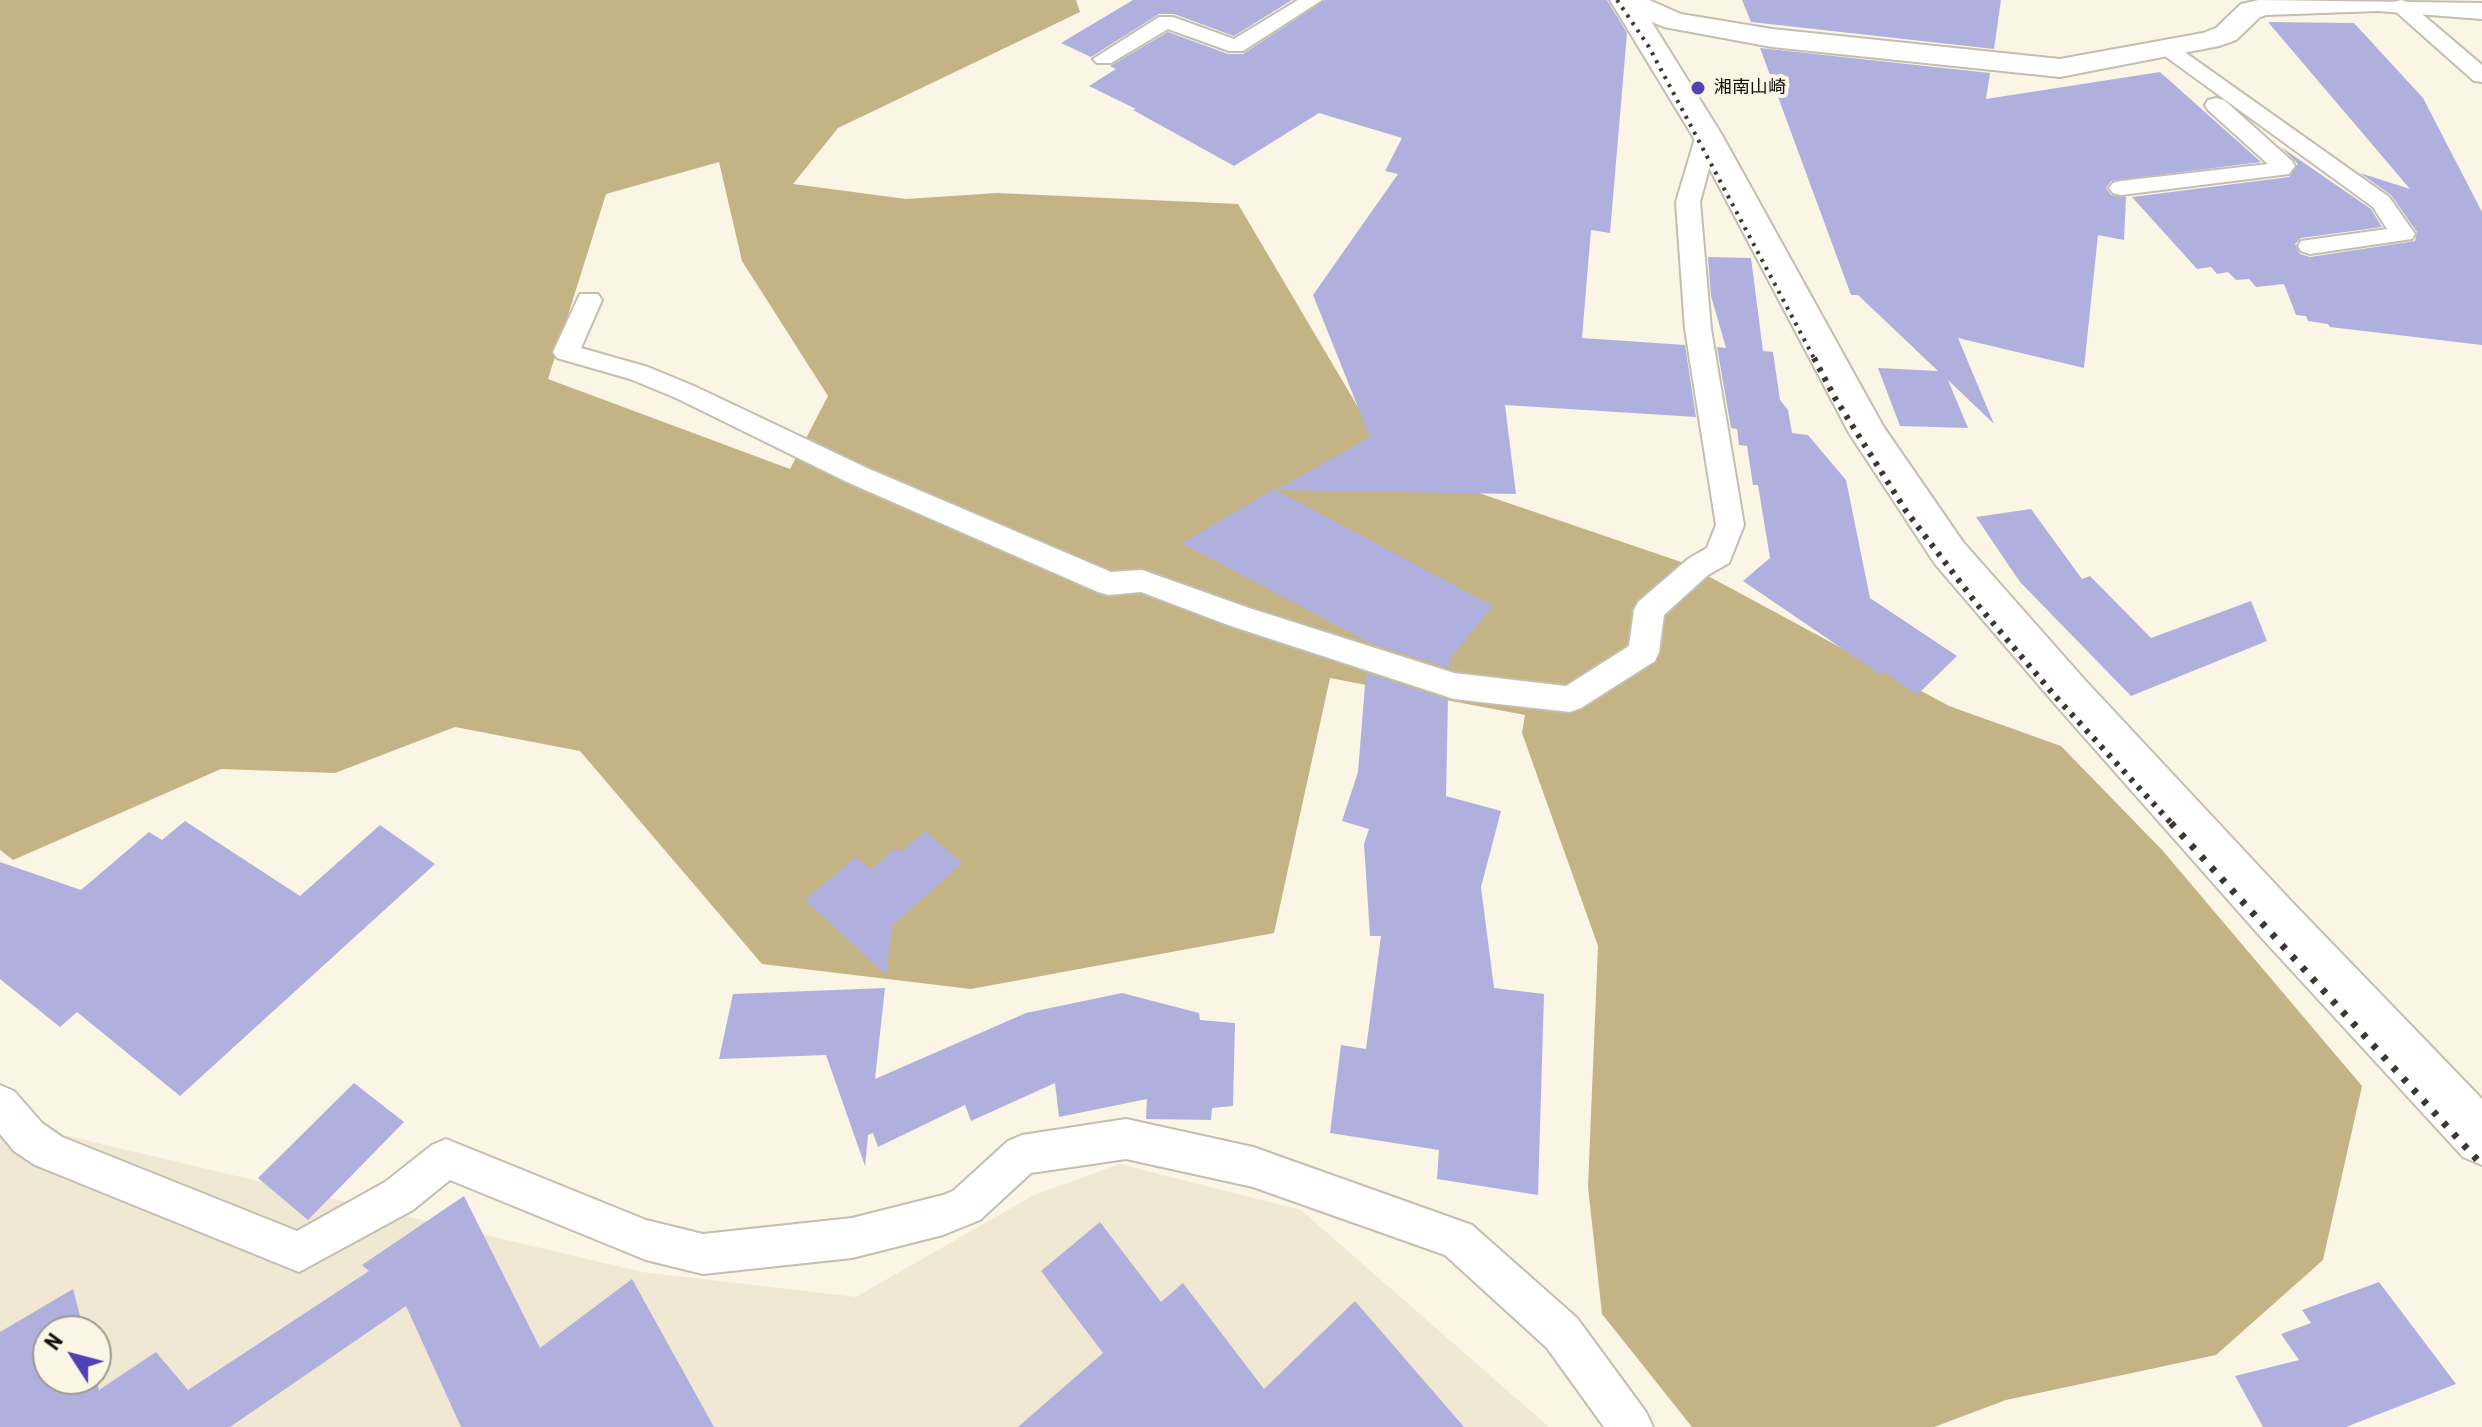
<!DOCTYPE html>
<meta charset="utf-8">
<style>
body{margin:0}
#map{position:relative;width:2482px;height:1427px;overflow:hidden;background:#fbf5e6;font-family:"Roboto Condensed",sans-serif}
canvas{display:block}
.north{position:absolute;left:32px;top:1315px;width:80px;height:80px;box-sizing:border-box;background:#fbf5e6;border:2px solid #9e9a8f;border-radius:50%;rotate:306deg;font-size:22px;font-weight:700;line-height:32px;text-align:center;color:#13110c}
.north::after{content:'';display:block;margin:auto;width:28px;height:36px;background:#5240b7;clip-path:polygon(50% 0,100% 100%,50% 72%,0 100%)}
</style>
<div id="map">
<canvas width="2482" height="1427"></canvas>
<div class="north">N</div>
</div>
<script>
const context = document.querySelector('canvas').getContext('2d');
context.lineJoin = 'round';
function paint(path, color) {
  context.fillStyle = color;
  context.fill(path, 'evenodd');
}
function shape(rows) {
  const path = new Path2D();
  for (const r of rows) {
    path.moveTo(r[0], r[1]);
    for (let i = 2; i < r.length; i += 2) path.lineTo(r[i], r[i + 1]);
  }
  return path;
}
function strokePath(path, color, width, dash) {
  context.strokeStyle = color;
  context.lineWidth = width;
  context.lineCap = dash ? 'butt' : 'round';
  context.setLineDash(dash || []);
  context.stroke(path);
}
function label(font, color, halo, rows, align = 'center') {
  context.font = font + ' "Roboto Condensed","Noto Sans JP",sans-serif';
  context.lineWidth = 8;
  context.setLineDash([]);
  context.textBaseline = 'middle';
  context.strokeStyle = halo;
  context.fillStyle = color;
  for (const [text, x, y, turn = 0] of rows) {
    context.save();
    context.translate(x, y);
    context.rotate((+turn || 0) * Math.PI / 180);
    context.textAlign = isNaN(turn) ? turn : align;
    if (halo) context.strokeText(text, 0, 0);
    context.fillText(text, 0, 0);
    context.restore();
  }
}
const built = shape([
 [0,1112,17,1124,642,1272,856,1297,1034,1195,1120,1164,1301,1210,1549,1427,0,1427],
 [48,1331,96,1331,96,1379,48,1379]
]);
const forest = shape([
 [0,0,1076,0,1080,12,838,128,793,184,906,199,997,193,1238,204,1391,463,1684,563,1949,706,2061,746,2163,851,2362,1086,2323,1260,2216,1355,2006,1400,1934,1427,1692,1427,1602,1314,1588,1187,1598,946,1522,733,1525,715,1330,678,1274,933,971,989,762,964,580,751,455,727,335,773,221,769,13,860,0,850],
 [719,162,742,261,828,396,790,469,548,379,606,194]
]);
const building = shape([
 [1133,0,1292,0,1234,36,1174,14,1159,14,1091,57,1061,43],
 [1325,0,1607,0,1627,33,1610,233,1591,230,1582,338,1685,345,1696,417,1505,405,1516,494,1276,490,1370,437,1313,295,1398,174,1385,171,1402,138,1319,113,1234,166,1133,110,1136,109,1089,86,1116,69,1110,66,1168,32,1228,54,1243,54],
 [1742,0,2001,0,1994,49,1751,22],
 [2268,22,2354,23,2423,98,2482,212,2482,345,2330,327,2328,324,2308,321,2306,316,2296,315,2284,284,2256,287,2249,279,2236,280,2228,272,2217,274,2211,267,2197,269,2132,197,2289,177,2298,164,2281,147,2371,209,2382,227,2301,238,2295,244,2300,254,2310,257,2415,241,2417,232,2391,195,2360,173,2410,189],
 [1760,48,1990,73,1986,99,2160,72,2261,162,2111,181,2106,188,2111,195,2126,197,2124,240,2098,235,2084,368,1958,338,1994,424,1948,380,1968,428,1900,426,1878,368,1938,371,1858,295,1851,295],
 [1708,257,1751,258,1763,351,1773,352,1780,400,1788,410,1792,433,1808,435,1846,480,1870,598,1957,656,1917,695,1884,672,1881,675,1743,581,1770,558,1758,485,1753,485,1747,446,1739,445,1737,429,1731,428,1717,347,1726,348,1711,296],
 [1274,489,1493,606,1449,660,1449,668,1368,642,1182,543],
 [2031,509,2082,579,2090,576,2151,638,2251,601,2267,641,2131,696,2020,582,1976,517],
 [1366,673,1448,700,1446,796,1501,811,1481,887,1494,988,1544,994,1538,1195,1437,1179,1439,1150,1330,1133,1341,1045,1366,1049,1381,936,1370,936,1364,844,1369,829,1342,821,1358,772],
 [185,821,300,896,380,825,435,864,180,1096,77,1012,60,1027,0,979,0,862,81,890,149,832,162,840],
 [925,831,962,863,892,926,886,975,805,900,856,857,871,870,895,848,901,852],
 [885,988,875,1079,1026,1013,1122,993,1199,1013,1200,1020,1235,1023,1233,1106,1212,1108,1211,1120,1146,1119,1147,1099,1059,1117,1055,1083,971,1121,965,1105,878,1147,873,1133,868,1135,865,1166,826,1055,719,1059,733,994],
 [354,1083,404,1122,308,1220,258,1178],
 [464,1196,540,1348,632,1279,714,1427,461,1427,406,1306,230,1427,0,1427,0,1332,73,1289,84,1331,48,1331,48,1379,96,1379,99,1390,156,1352,188,1390,369,1271,362,1265],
 [1100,1222,1161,1302,1183,1283,1264,1389,1355,1301,1464,1427,1018,1427,1103,1353,1041,1271],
 [2379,1282,2456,1384,2346,1427,2263,1427,2235,1376,2299,1360,2281,1334,2311,1323,2302,1310]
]);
const lane = shape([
 [1298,0,1322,0,1243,51,1229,51,1168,29,1111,63,1097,63,1093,59,1159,17,1173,17,1234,39,1298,0],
 [2401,0,2408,2,2482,65,2482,82,2474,81,2394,10,2391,6,2394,2,2401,0],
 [2169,44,2176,46,2389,197,2415,234,2412,239,2310,254,2301,251,2298,246,2301,241,2387,229,2373,207,2162,54,2158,50,2162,46,2169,44],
 [2216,98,2224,100,2292,161,2295,166,2289,174,2121,195,2113,193,2109,188,2113,183,2121,181,2268,164,2208,110,2205,105,2208,100,2216,98],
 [1707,128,1718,135,1700,202,1711,329,1744,525,1729,563,1708,575,1664,615,1659,652,1655,661,1581,708,1570,712,1454,699,1228,625,1141,592,1109,595,1098,592,847,482,676,398,630,379,557,358,553,352,580,294,598,294,602,300,581,348,648,367,694,386,867,468,1111,572,1142,570,1249,608,1454,673,1566,686,1629,646,1634,610,1638,602,1688,559,1707,548,1716,525,1685,329,1676,202,1696,135,1707,128],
 [0,1085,14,1091,42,1123,62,1137,297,1231,385,1182,432,1145,446,1139,646,1220,703,1234,852,1218,943,1195,953,1191,1008,1141,1022,1135,1126,1119,1253,1147,1472,1225,1577,1318,1646,1412,1653,1427,1604,1427,1547,1348,1445,1255,1253,1187,1126,1159,1031,1173,980,1220,943,1235,852,1258,703,1274,646,1260,450,1180,413,1210,299,1272,35,1165,14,1151,0,1134,0,1085]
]);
const street = shape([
 [1611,0,1649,0,1681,14,1772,29,2060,59,2203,33,2216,28,2241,4,2259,0,2482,3,2482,19,2378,11,2266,15,2260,17,2236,40,2219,46,2060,77,1772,47,1664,27,1615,6,1611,0]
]);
const secondary = shape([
 [1610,0,1638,0,1722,135,1883,426,1963,542,2084,679,2293,903,2482,1099,2482,1165,2463,1157,2259,935,2054,703,1935,564,1849,433,1692,135,1610,0]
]);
const railFar2 = shape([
 [1617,0,1649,47,1815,360]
]);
const railFar1 = shape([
 [1814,358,1835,398,1906,511,1976,603,2055,696,2173,825]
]);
const rail = shape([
 [2171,823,2482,1165]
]);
const markers = [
 [1698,88,8,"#5240b7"]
];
const farPoinames = [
 ["湘南山崎",1714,88]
];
paint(built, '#f0e8d2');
paint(forest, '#c4b385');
paint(building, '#b0b0de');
strokePath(lane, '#c3beb0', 4);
strokePath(street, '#c3beb0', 4);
strokePath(secondary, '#c3beb0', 4);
paint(lane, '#fff');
paint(street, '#fff');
paint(secondary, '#fff');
strokePath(railFar2, '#3b3831', 4, [3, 6]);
strokePath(railFar1, '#3b3831', 6, [4, 7]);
strokePath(rail, '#3b3831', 7, [5, 10]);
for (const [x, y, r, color] of markers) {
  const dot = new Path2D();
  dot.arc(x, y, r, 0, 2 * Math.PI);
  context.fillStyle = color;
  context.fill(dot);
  strokePath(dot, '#fbf5e6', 3);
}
label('18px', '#13110c', '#fbf5e6', farPoinames, 'left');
</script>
